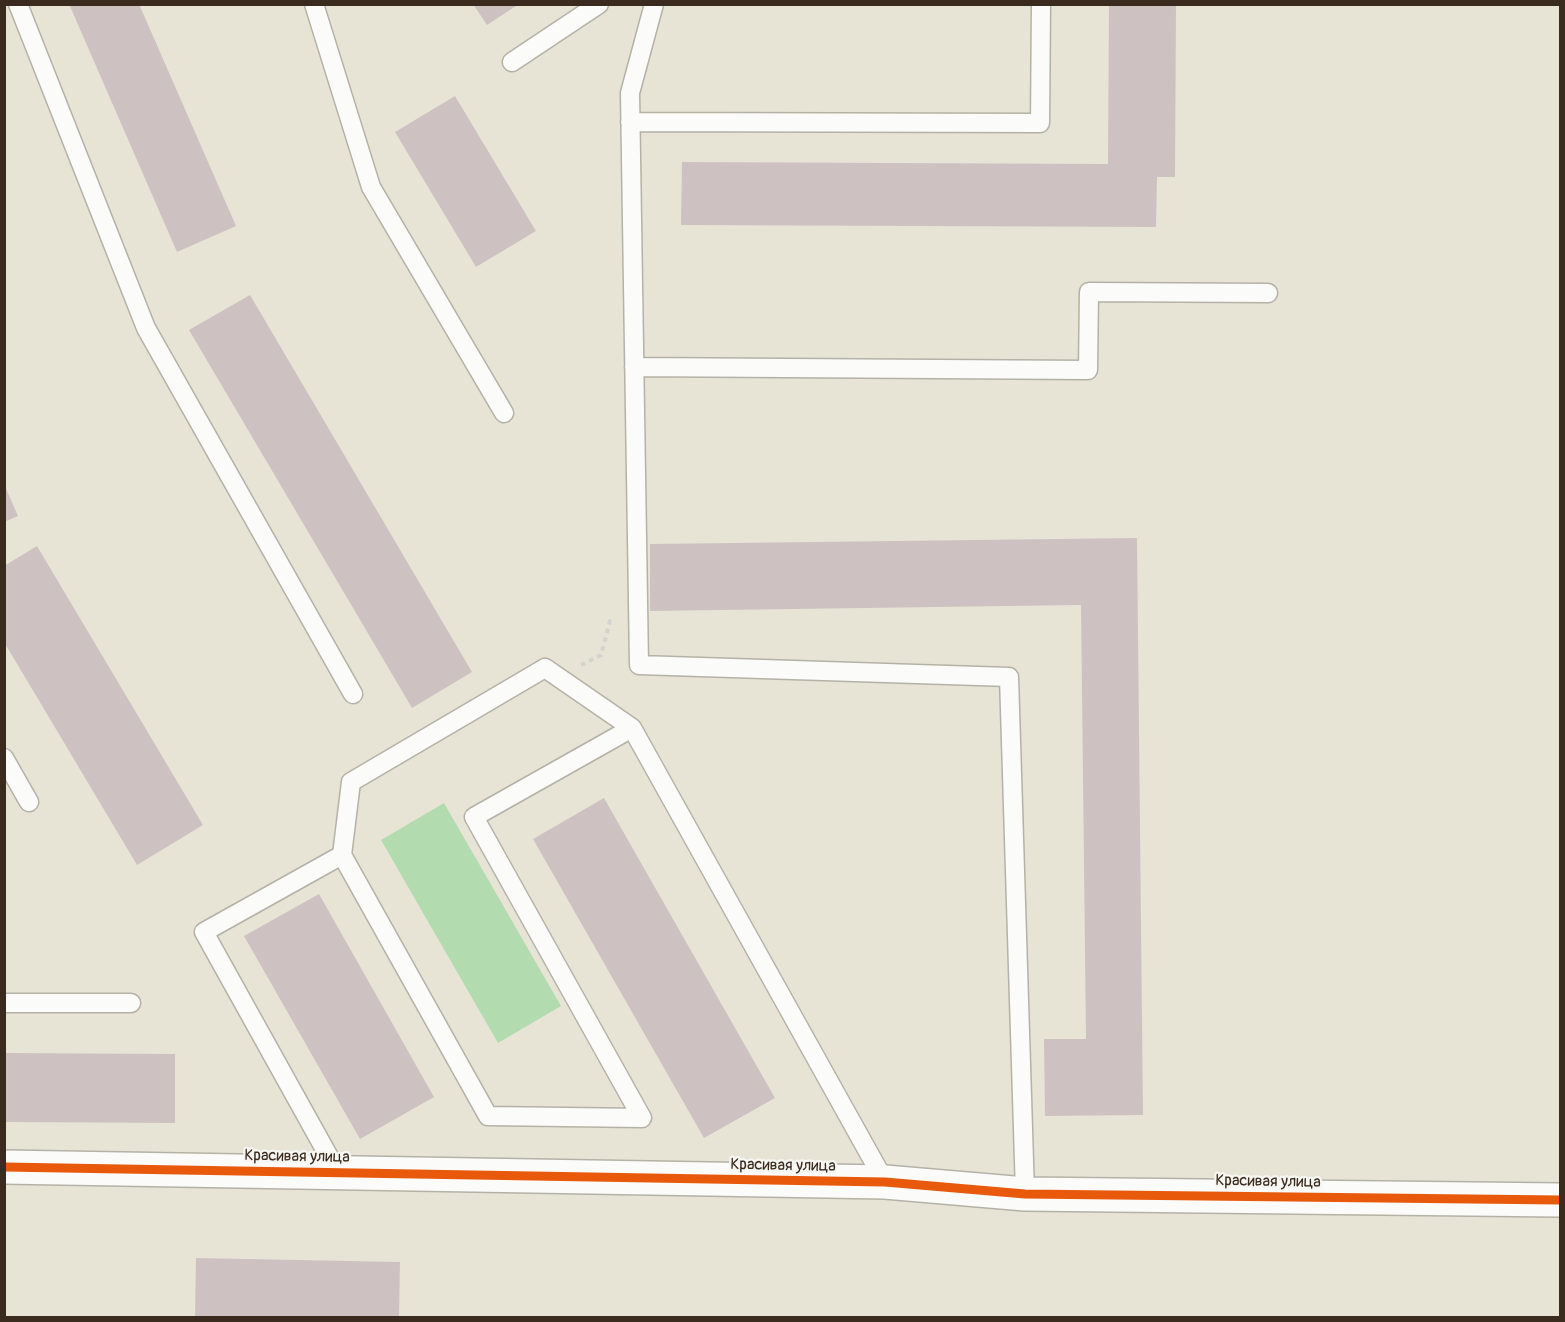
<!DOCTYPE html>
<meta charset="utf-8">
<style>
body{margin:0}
#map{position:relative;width:1565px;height:1322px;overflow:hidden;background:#e7e4d6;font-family:Pangolin,sans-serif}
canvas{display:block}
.frame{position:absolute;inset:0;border:6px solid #3b2a1e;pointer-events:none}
</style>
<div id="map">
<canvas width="1565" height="1322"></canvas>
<div class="frame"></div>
</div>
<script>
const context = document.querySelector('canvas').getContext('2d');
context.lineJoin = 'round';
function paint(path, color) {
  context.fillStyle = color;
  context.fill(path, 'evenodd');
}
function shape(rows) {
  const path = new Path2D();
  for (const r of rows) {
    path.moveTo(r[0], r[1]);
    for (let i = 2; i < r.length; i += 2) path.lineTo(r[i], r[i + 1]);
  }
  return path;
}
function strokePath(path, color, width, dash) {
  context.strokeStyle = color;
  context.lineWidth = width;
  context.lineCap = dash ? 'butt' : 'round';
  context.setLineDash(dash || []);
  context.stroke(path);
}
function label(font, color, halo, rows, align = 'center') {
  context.font = font + ' Pangolin,sans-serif';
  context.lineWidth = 4.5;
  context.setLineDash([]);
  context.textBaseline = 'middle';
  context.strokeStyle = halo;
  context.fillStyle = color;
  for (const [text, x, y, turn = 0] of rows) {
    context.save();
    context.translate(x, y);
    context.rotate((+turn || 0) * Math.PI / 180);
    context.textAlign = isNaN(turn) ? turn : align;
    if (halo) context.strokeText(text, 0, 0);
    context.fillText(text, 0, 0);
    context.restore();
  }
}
const green = shape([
 [444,803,561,1006,498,1043,381,840]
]);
const building = shape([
 [69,4,139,4,236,226,177,252],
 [473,4,519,4,487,25],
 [1109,4,1176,4,1175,177,1157,177,1156,227,681,225,682,162,1108,164],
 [455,96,536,231,476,267,395,132],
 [250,295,472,672,412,708,189,330],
 [4,484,18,516,4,522],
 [1137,538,1143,1115,1045,1116,1044,1039,1086,1039,1081,605,650,611,650,544],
 [37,546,203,825,137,865,4,642,4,566],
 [604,798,775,1098,704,1138,533,839],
 [319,894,434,1097,360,1139,244,936],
 [4,1053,175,1054,175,1123,4,1122],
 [196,1258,400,1262,399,1318,195,1316]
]);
const path = shape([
 [581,665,601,655,610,621,614,621]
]);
const lane = shape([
 [18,4,146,328,353,694],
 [314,4,371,187,504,413],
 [654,4,630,93,639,665,1009,677,1025,1194],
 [512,62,599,4],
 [630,122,1040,123,1041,4],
 [634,367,1088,370,1089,292,1268,293],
 [4,758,29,802],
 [342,855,351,782,545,668,632,728],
 [4,1003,131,1003],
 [338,1173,204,932,342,855,488,1116,642,1118,474,817,632,728,885,1182]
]);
const street = shape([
 [4,1167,885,1182,1025,1194,1560,1200]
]);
const cycleway = shape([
 [4,1167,885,1182,1025,1194,1560,1200]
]);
const streetNames = [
 ["Красивая улица",297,1157,1],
 ["Красивая улица",783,1166,1],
 ["Красивая улица",1268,1182,1]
];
paint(green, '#b3dbb0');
paint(building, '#cdc2c1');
strokePath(lane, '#b4b1a7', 21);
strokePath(street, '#b4b1a7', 36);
strokePath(path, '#d3d2ce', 4, [4.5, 4.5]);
strokePath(lane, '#fbfbf9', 18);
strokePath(street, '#fbfbf9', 33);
strokePath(cycleway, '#e8590c', 9);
label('16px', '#3b2a1e', '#f6f6f2', streetNames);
</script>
